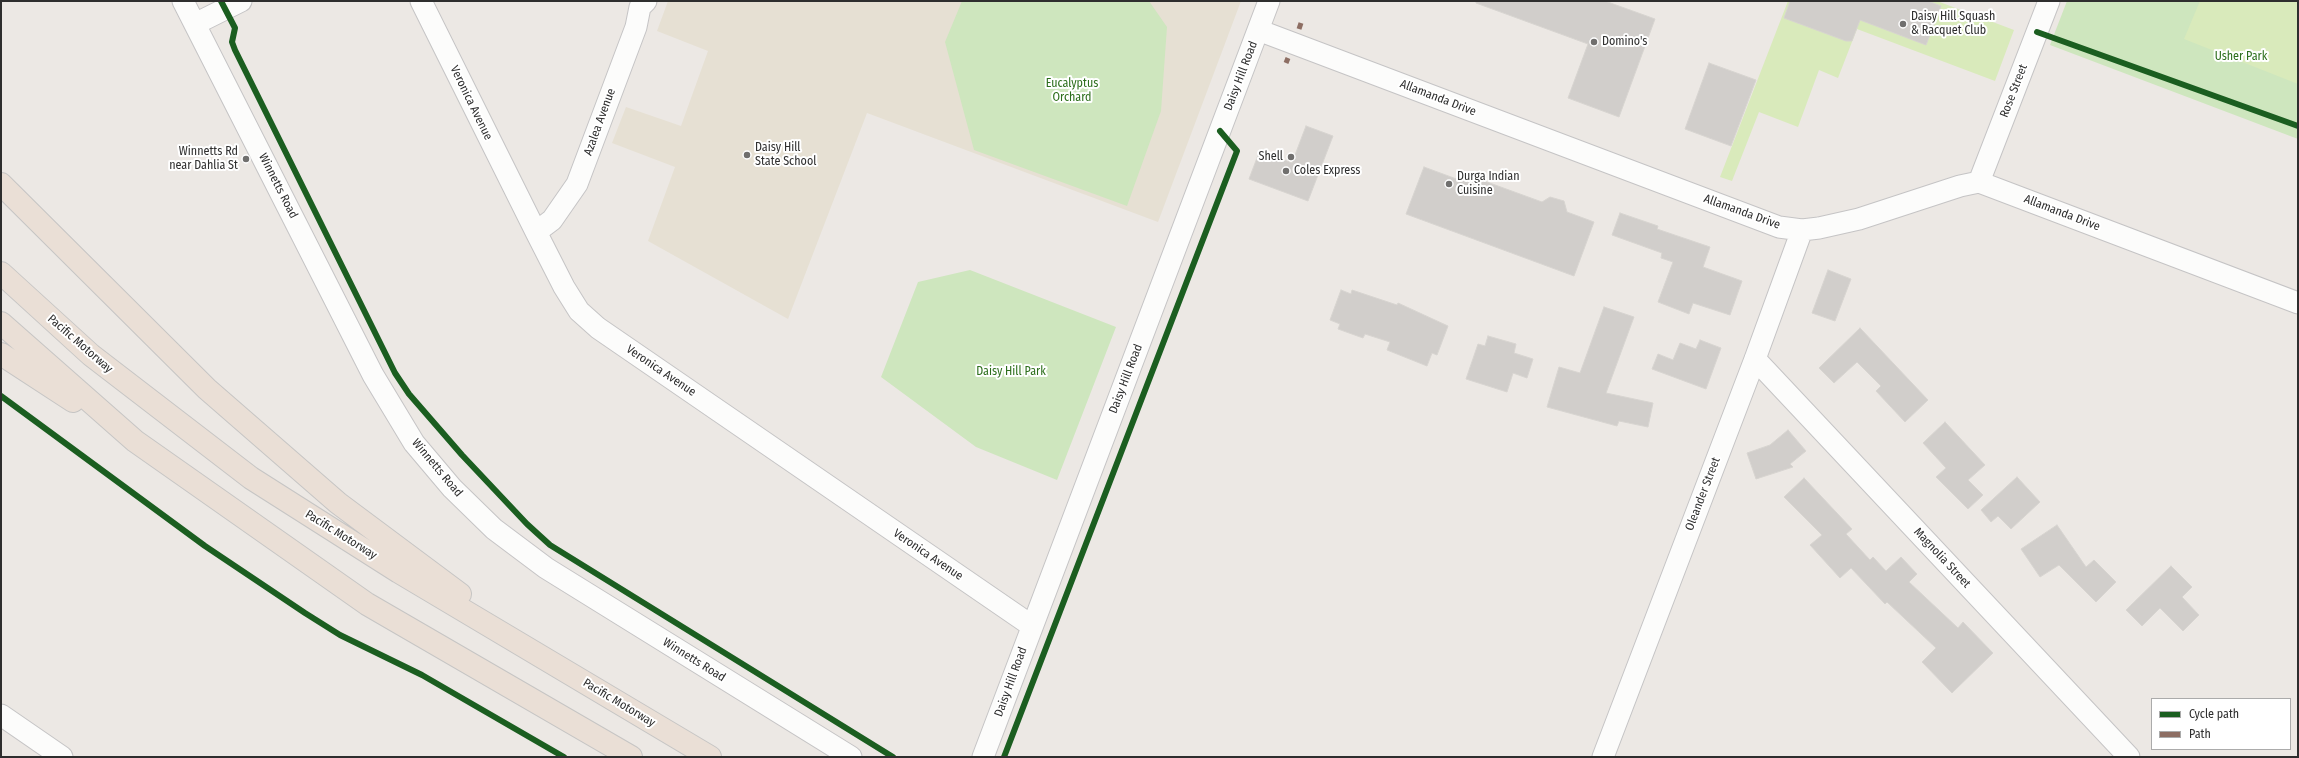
<!DOCTYPE html>
<style>
body{margin:0}
#map{position:relative;width:2299px;height:758px;overflow:hidden;background:#ece8e4;font-family:"Fira Sans Condensed",sans-serif}
canvas{display:block}
.frame{position:absolute;inset:0;border:2px solid #2e2e2e;pointer-events:none}
.legend{position:absolute;left:2151px;top:698px;width:140px;height:52px;box-sizing:border-box;background:#fff;border:1px solid #ababab;margin:0;padding:5px 7px;list-style:none;font-size:12px;color:#2e2e2e}
.legend li{display:flex;align-items:center;gap:8px;height:20px}
.legend b{width:20px;border:1px solid #ababab}
</style>
<div id="map">
<canvas width="2299" height="758"></canvas>
<div class="frame"></div>
<ul class="legend">
<li><b style="height:5px;background:#1b5e20"></b>Cycle path</li>
<li><b style="height:5px;background:#8d6e63"></b>Path</li>
</ul>
</div>
<script>
const context = document.querySelector('canvas').getContext('2d');
context.lineJoin = 'round';
function paint(path, color) {
  context.fillStyle = color;
  context.fill(path, 'evenodd');
}
function shape(rows) {
  const path = new Path2D();
  for (const r of rows) {
    path.moveTo(r[0], r[1]);
    for (let i = 2; i < r.length; i += 2) path.lineTo(r[i], r[i + 1]);
  }
  return path;
}
function strokePath(path, color, width, dash) {
  context.strokeStyle = color;
  context.lineWidth = width;
  context.lineCap = dash ? 'butt' : 'round';
  context.setLineDash(dash || []);
  context.stroke(path);
}
function label(font, color, halo, rows, align = 'center') {
  context.font = font + ' "Fira Sans Condensed",sans-serif';
  context.lineWidth = 4;
  context.setLineDash([]);
  context.textBaseline = 'middle';
  context.strokeStyle = halo;
  context.fillStyle = color;
  for (const [text, x, y, turn = 0] of rows) {
    context.save();
    context.translate(x, y);
    context.rotate((+turn || 0) * Math.PI / 180);
    context.textAlign = isNaN(turn) ? turn : align;
    if (halo) context.strokeText(text, 0, 0);
    context.fillText(text, 0, 0);
    context.restore();
  }
}
const education = shape([
 [668,1,1241,1,1158,222,867,113,788,319,648,241,675,167,612,143,626,107,681,126,708,51,657,31]
]);
const green = shape([
 [962,1,1149,1,1167,27,1161,111,1127,206,974,150,945,42],
 [2067,1,2298,1,2298,139,2050,45],
 [970,270,1116,327,1057,480,976,447,881,377,918,282]
]);
const pitch = shape([
 [1788,1,1937,1,2014,30,1995,81,1857,29,1838,78,1819,70,1798,127,1759,112,1732,181,1720,177],
 [2200,1,2298,1,2298,84,2184,39]
]);
const building = shape([
 [1476,1,1605,1,1655,19,1619,117,1568,98,1588,44,1476,3,1476,1],
 [1790,1,1928,1,1941,6,1926,45,1860,20,1852,41,1846,41,1784,18,1790,1],
 [1709,63,1756,80,1731,146,1685,129,1709,63],
 [1306,126,1333,136,1308,201,1249,179,1260,150,1292,163,1306,126],
 [1424,167,1462,181,1465,174,1542,202,1550,197,1564,201,1567,212,1594,222,1574,276,1406,214,1424,167],
 [1620,213,1658,226,1657,229,1710,247,1703,267,1742,281,1730,315,1693,303,1689,314,1658,302,1673,262,1661,258,1662,253,1612,235,1620,213],
 [1828,270,1851,279,1835,321,1812,313,1828,270],
 [1341,290,1351,294,1352,290,1397,305,1398,303,1448,326,1437,355,1432,353,1427,366,1387,350,1390,342,1365,334,1363,338,1338,329,1340,324,1330,320,1341,290],
 [1604,307,1634,317,1606,393,1653,403,1648,427,1619,421,1617,426,1547,407,1559,367,1580,373,1604,307],
 [1860,328,1928,400,1905,422,1876,391,1881,386,1857,362,1834,383,1819,368,1860,328],
 [1488,336,1516,344,1514,353,1533,359,1527,378,1513,373,1507,392,1466,379,1478,344,1485,346,1488,336],
 [1700,340,1721,348,1706,389,1652,369,1658,354,1673,360,1680,343,1696,349,1700,340],
 [1945,422,1985,465,1968,480,1983,495,1968,509,1936,477,1946,468,1923,443,1945,422],
 [1788,430,1806,451,1790,464,1793,467,1756,479,1747,453,1770,445,1788,430],
 [2017,477,2040,502,2011,529,1998,516,1991,522,1981,510,2017,477],
 [1804,478,1852,529,1846,534,1870,560,1873,557,1886,571,1901,557,1917,574,1909,582,1958,628,1963,622,1993,653,1952,693,1922,662,1936,648,1887,602,1885,604,1851,568,1840,578,1810,545,1822,535,1784,497,1804,478],
 [2057,525,2086,567,2094,560,2116,582,2096,602,2059,565,2040,577,2021,549,2057,525],
 [2171,566,2192,587,2182,597,2199,615,2183,631,2160,608,2142,626,2126,610,2171,566]
]);
const minor = shape([
 [183,1,373,375,414,443,452,488,494,529,546,568,851,757],
 [421,1,536,232,564,287,579,311,598,328,1032,626],
 [195,24,241,1],
 [1258,30,1779,227,1802,230,1819,228,1859,219,1960,186,1979,182,2298,303],
 [1979,182,2049,1],
 [536,232,552,220,577,184,636,27,640,7,646,1],
 [1755,359,2129,757],
 [1,715,62,757],
 [983,757,1269,1],
 [1603,757,1755,359,1802,230]
]);
const highway = shape([
 [1,184,207,389,338,503,460,594],
 [1,273,91,355,251,478,399,572,710,757],
 [1,323,135,441,367,604,631,757],
 [1,354,73,401]
]);
const quiet = shape([
 [1299,29,1301,23],
 [1286,63,1288,58]
]);
const cycleway = shape([
 [221,1,235,28,232,42,235,50,395,373,409,394,462,455,527,524,550,545,893,757],
 [2037,32,2298,126],
 [1,396,205,546,305,613,340,635,422,675,564,757],
 [1004,757,1237,151,1220,131]
]);
const markers = [
 [1903,24,4,"#706f6e"],
 [1594,42,4,"#706f6e"],
 [747,155,4,"#706f6e"],
 [1291,157,4,"#706f6e"],
 [246,159,4,"#706f6e"],
 [1286,171,4,"#706f6e"],
 [1449,184,4,"#706f6e"]
];
const poiNames = [
 ["Daisy Hill Squash",1911,17],
 ["& Racquet Club",1911,31],
 ["Domino's",1602,42],
 ["Daisy Hill",755,148],
 ["State School",755,162],
 ["Winnetts Rd",238,152,"right"],
 ["near Dahlia St",238,166,"right"],
 ["Shell",1283,157,"right"],
 ["Coles Express",1294,171],
 ["Durga Indian",1457,177],
 ["Cuisine",1457,191]
];
const parkNames = [
 ["Usher Park",2241,57],
 ["Eucalyptus",1072,84],
 ["Orchard",1072,98],
 ["Daisy Hill Park",1011,372]
];
const streetNames = [
 ["Daisy Hill Road",1241,76,-69],
 ["Rose Street",2014,91,-69],
 ["Allamanda Drive",1438,98,21],
 ["Veronica Avenue",471,103,64],
 ["Azalea Avenue",600,122,-70],
 ["Winnetts Road",278,186,63],
 ["Allamanda Drive",1742,212,20],
 ["Allamanda Drive",2062,213,21],
 ["Pacific Motorway",80,344,41],
 ["Veronica Avenue",661,371,34],
 ["Daisy Hill Road",1126,379,-69],
 ["Winnetts Road",437,468,50],
 ["Oleander Street",1703,494,-69],
 ["Pacific Motorway",341,535,32],
 ["Veronica Avenue",928,555,34],
 ["Magnolia Street",1942,558,47],
 ["Winnetts Road",694,660,32],
 ["Daisy Hill Road",1011,682,-70],
 ["Pacific Motorway",619,703,31]
];
paint(education, '#e6e0d3');
paint(green, '#cee6be');
paint(pitch, '#d9eabb');
paint(building, '#d1cecb');
strokePath(building, '#d7d4d0', 1);
strokePath(minor, '#c5c4c5', 23);
strokePath(highway, '#c6c5c4', 24);
strokePath(minor, '#fcfcfb', 21);
strokePath(highway, '#eadfd6', 22);
strokePath(quiet, '#8d6e63', 5, [10, 5]);
strokePath(cycleway, '#1b5e20', 6);
for (const [x, y, r, color] of markers) {
  const dot = new Path2D();
  dot.arc(x, y, r, 0, 2 * Math.PI);
  context.fillStyle = color;
  context.fill(dot);
  strokePath(dot, '#fff', 1.5);
}
label('12px', '#2e2e2e', '#fff', poiNames, 'left');
label('12px', '#2c6e1b', '#fff', parkNames);
label('12px', '#2e2e2e', '#fff', streetNames);
</script>
